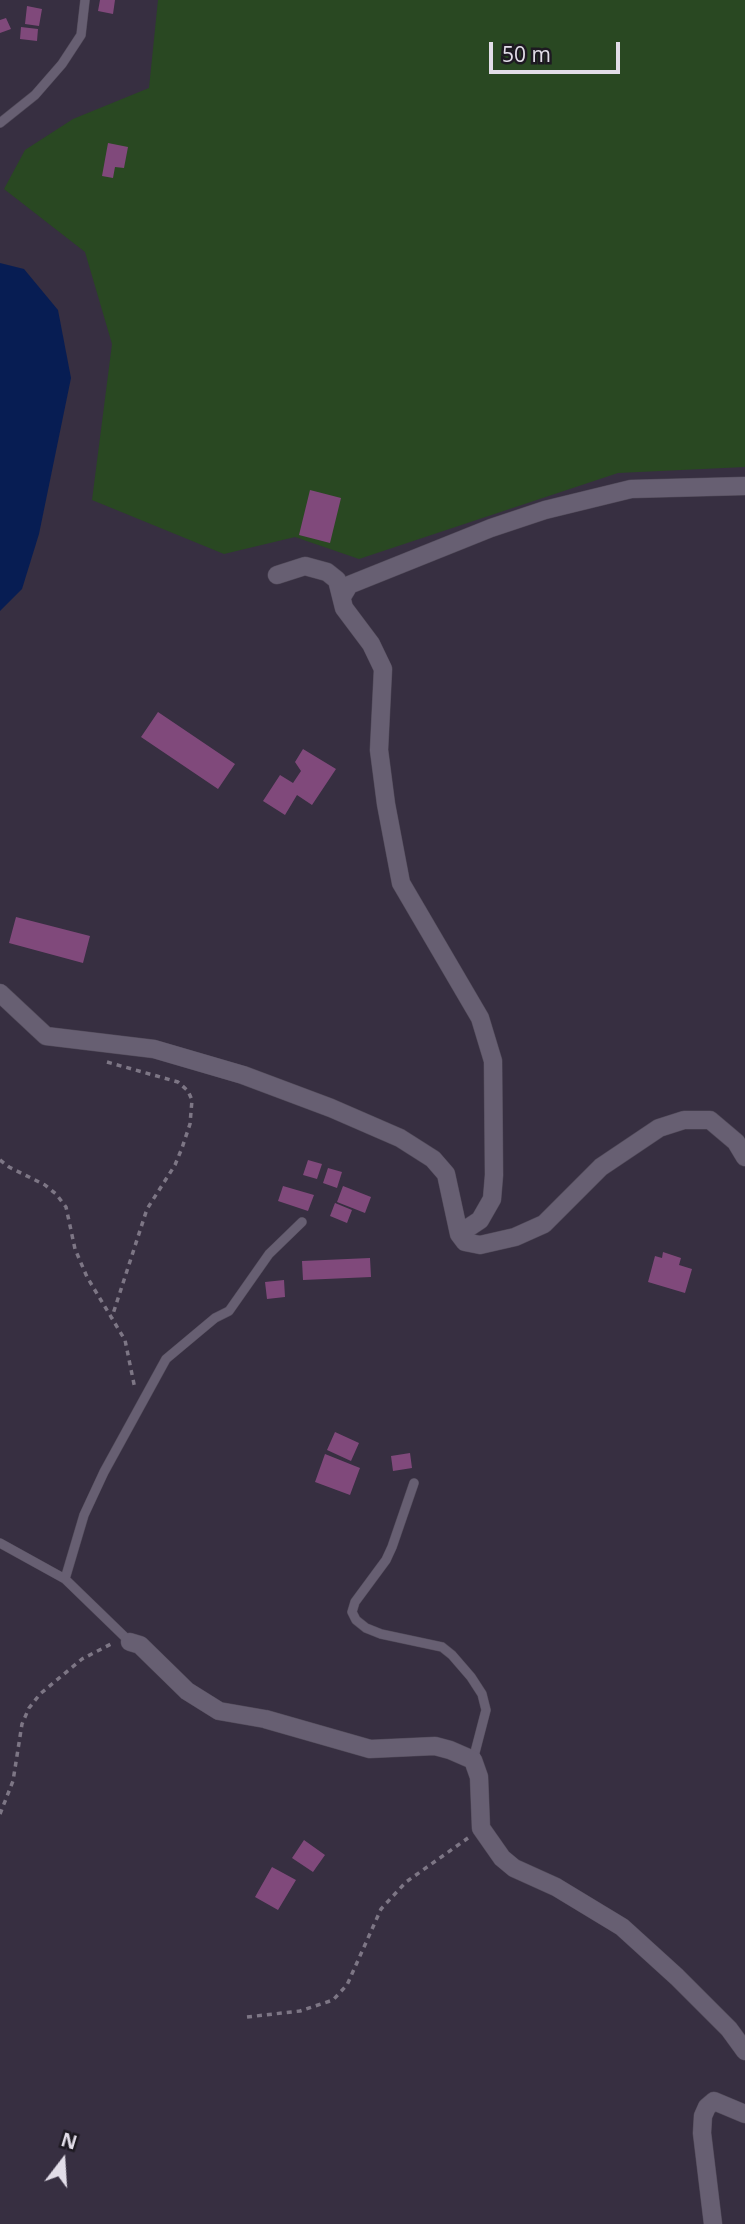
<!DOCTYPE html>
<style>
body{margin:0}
#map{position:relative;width:745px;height:2224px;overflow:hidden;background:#372f41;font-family:"Open Sans",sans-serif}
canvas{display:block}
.north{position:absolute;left:28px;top:2126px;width:70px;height:70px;-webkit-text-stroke:5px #1d1921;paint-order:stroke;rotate:17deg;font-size:19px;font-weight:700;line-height:28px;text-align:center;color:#e2dde8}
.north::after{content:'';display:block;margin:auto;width:24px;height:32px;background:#e2dde8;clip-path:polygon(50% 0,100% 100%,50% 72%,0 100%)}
.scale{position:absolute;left:489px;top:42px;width:131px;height:32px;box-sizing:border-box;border:4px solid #e2dde8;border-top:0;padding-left:9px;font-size:21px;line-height:24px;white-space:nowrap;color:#e2dde8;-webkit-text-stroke:5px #1d1921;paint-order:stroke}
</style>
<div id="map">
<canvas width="745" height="2224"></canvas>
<div class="north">N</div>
<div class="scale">50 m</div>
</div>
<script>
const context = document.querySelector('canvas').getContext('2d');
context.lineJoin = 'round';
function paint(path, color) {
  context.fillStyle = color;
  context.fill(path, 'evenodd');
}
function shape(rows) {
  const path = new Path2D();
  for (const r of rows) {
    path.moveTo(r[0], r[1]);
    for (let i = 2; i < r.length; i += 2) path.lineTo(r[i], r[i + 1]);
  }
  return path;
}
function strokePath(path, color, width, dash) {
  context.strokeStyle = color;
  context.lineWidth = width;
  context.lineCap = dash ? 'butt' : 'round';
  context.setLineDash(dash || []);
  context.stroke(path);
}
const green = shape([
 [158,0,745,0,745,467,618,473,359,559,295,537,224,554,92,500,112,344,85,252,4,189,25,150,73,119,149,88]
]);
const water = shape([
 [0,263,24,269,58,310,71,378,39,534,22,589,0,611]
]);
const building = shape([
 [100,0,115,0,113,14,98,11],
 [27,6,42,9,39,26,25,24],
 [6,18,11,29,0,33,0,20],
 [21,27,38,29,37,41,20,39],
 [108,143,128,147,124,168,115,167,113,178,102,176],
 [310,490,341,498,330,543,299,535],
 [158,712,235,764,218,789,141,737],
 [303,749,336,769,312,805,297,795,285,815,263,801,280,775,293,783,301,771,295,762],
 [16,917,90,936,83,963,9,943],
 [308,1160,322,1164,317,1179,303,1175],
 [328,1168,342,1172,337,1188,323,1183],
 [283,1186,314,1195,308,1211,278,1201],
 [343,1186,371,1197,365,1213,337,1202],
 [335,1203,352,1210,347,1223,330,1216],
 [663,1252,681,1258,679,1265,692,1269,685,1293,648,1282,655,1256,662,1258],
 [370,1258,371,1277,303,1280,302,1261],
 [284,1280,285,1297,267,1299,265,1282],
 [335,1432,359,1443,351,1461,327,1450],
 [410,1453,412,1468,393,1471,391,1456],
 [325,1454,360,1468,350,1495,315,1482],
 [304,1840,325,1855,313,1872,292,1858],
 [272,1867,296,1880,278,1910,255,1897]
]);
const path = shape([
 [107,1062,178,1082,188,1091,192,1100,190,1124,182,1148,175,1165,147,1209,112,1317],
 [0,1160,9,1167,45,1185,56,1194,66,1207,75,1249,87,1277,125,1340,135,1389],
 [0,1814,13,1781,22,1724,29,1708,40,1694,82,1659,113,1643],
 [247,2017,300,2011,333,2000,347,1985,381,1909,406,1882,468,1838]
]);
const service = shape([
 [0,123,35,95,62,64,81,35,85,0],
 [414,1483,392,1547,386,1560,355,1602,352,1612,356,1620,366,1628,381,1634,442,1647,452,1655,471,1677,482,1694,486,1710,473,1760],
 [0,1543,65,1579,130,1642],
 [65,1579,84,1515,104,1472,166,1359,215,1318,229,1311,269,1254,302,1222]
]);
const minor = shape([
 [277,575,305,566,327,572,337,580,344,608,371,644,383,669,379,750,386,804,401,883,480,1018,493,1061,494,1175,492,1199,480,1220,459,1234],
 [343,595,349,585,491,528,545,510,631,489,745,486],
 [0,993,46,1036,154,1049,243,1075,331,1108,400,1138,433,1159,446,1174,459,1234,465,1242,480,1245,515,1237,544,1224,601,1167,659,1128,684,1120,710,1120,736,1142,745,1157],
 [130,1642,140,1645,187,1691,219,1711,265,1719,370,1749,435,1746,450,1750,473,1760,479,1777,481,1828,502,1858,514,1868,556,1887,622,1927,677,1977,729,2029,745,2051],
 [713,2224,702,2133,703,2116,707,2107,714,2101,745,2114]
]);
paint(green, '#294822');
paint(water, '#071d53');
paint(building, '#80497b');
strokePath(service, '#514a59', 10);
strokePath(minor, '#514a59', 19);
strokePath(path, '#7d7685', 3.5, [5, 5]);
strokePath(service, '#675f72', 9);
strokePath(minor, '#675f72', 18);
</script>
